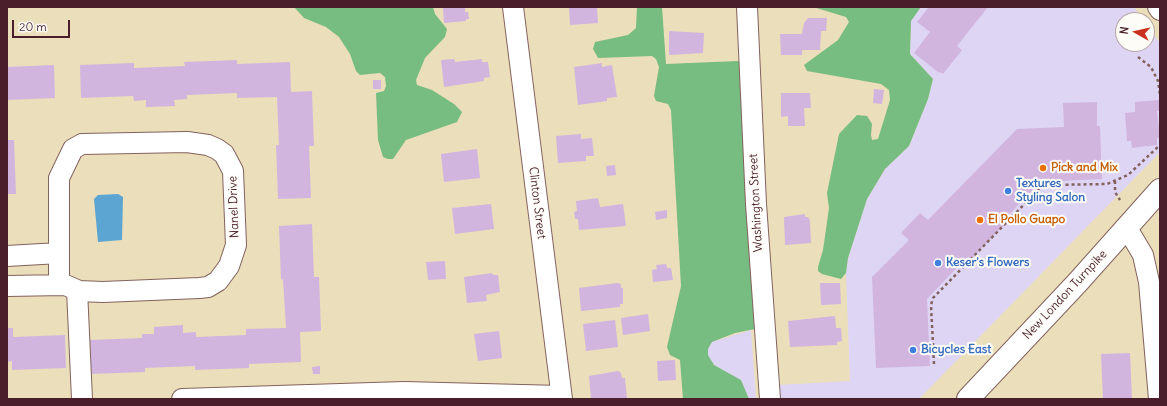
<!DOCTYPE html>
<style>
body{margin:0}
#map{position:relative;width:1167px;height:406px;overflow:hidden;background:#ebdeba;font-family:Delius,sans-serif}
canvas{display:block}
.frame{position:absolute;inset:0;border:8px solid #4a1f2b;pointer-events:none}
.north{position:absolute;left:1115px;top:12px;width:40px;height:40px;box-sizing:border-box;background:#fdfcf7;border:1px solid #b5a4a5;border-radius:50%;rotate:278deg;font-size:11px;font-weight:700;line-height:16px;text-align:center;color:#4a1f2b}
.north::after{content:'';display:block;margin:auto;width:14px;height:18px;background:#c8321e;clip-path:polygon(50% 0,100% 100%,50% 72%,0 100%)}
.scale{position:absolute;left:12px;top:20px;width:58px;height:18px;box-sizing:border-box;border:2px solid #4a1f2b;border-top:0;padding-left:5px;font-size:12px;line-height:14px;white-space:nowrap;color:#4a1f2b;-webkit-text-stroke:3px #fdfcf7;paint-order:stroke}
</style>
<div id="map">
<canvas width="1167" height="406"></canvas>
<div class="frame"></div>
<div class="north">N</div>
<div class="scale">20 m</div>
</div>
<script>
const context = document.querySelector('canvas').getContext('2d');
context.lineJoin = 'round';
function paint(path, color) {
  context.fillStyle = color;
  context.fill(path, 'evenodd');
}
function shape(rows) {
  const path = new Path2D();
  for (const r of rows) {
    path.moveTo(r[0], r[1]);
    for (let i = 2; i < r.length; i += 2) path.lineTo(r[i], r[i + 1]);
  }
  return path;
}
function strokePath(path, color, width, dash) {
  context.strokeStyle = color;
  context.lineWidth = width;
  context.lineCap = dash ? 'butt' : 'round';
  context.setLineDash(dash || []);
  context.stroke(path);
}
function label(font, color, halo, rows, align = 'center') {
  context.font = font + ' Delius,sans-serif';
  context.lineWidth = 4;
  context.setLineDash([]);
  context.textBaseline = 'middle';
  context.strokeStyle = halo;
  context.fillStyle = color;
  for (const [text, x, y, turn = 0] of rows) {
    context.save();
    context.translate(x, y);
    context.rotate((+turn || 0) * Math.PI / 180);
    context.textAlign = isNaN(turn) ? turn : align;
    if (halo) context.strokeText(text, 0, 0);
    context.fillText(text, 0, 0);
    context.restore();
  }
}
const built = shape([
 [921,7,1134,7,1143,20,1123,20,1123,44,1147,44,1147,25,1160,43,1160,152,919,399,778,399,777,385,850,381,846,274,848,258,867,199,885,169,909,146,928,99,933,79,910,54,911,21],
 [751,330,756,399,749,399,741,380,714,365,708,356,708,349,712,342]
]);
const forest = shape([
 [294,7,433,7,435,14,447,29,445,37,425,58,416,80,417,85,432,90,454,104,462,112,457,122,406,140,393,159,388,159,383,157,378,140,376,93,384,91,386,86,385,77,380,73,360,75,356,71,350,54,339,37,326,27,304,18],
 [637,7,662,7,666,64,738,61,742,63,755,329,735,333,712,342,708,349,708,355,714,365,741,380,749,399,683,399,680,360,670,355,667,347,681,286,671,110,668,104,656,101,654,96,659,67,656,59,652,56,598,58,593,49,595,42,628,35,636,28],
 [813,7,921,7,911,21,910,54,933,79,928,99,909,146,885,169,867,199,848,258,846,273,841,279,822,274,818,271,818,267,823,250,829,208,827,193,839,134,857,115,867,116,872,124,871,135,872,140,878,139,890,100,889,90,881,84,807,71,804,65,838,40,849,22,846,17]
]);
const water = shape([
 [118,194,123,197,122,240,98,242,94,199,98,195]
]);
const building = shape([
 [443,7,465,7,465,12,468,12,469,19,466,19,466,21,444,23],
 [569,7,597,7,598,23,570,25],
 [929,7,988,7,957,46,962,50,943,74,940,72,939,73,914,53,930,32,917,22],
 [808,18,827,18,826,31,821,31,820,50,802,50,802,55,781,55,780,34,802,34,804,23],
 [669,31,704,33,703,53,669,55],
 [454,59,455,62,482,59,482,62,488,62,490,77,484,78,484,81,444,87,441,60],
 [237,60,237,64,290,62,291,92,312,91,314,146,309,146,311,198,278,199,276,145,279,145,277,97,237,98,237,93,187,95,187,99,174,100,175,106,146,107,146,100,134,101,133,96,81,98,80,65,134,63,134,68,185,66,184,62],
 [602,63,602,67,612,65,617,97,607,98,607,101,578,105,574,67],
 [54,65,55,98,7,100,7,67],
 [373,80,381,80,381,89,373,89],
 [874,89,884,90,882,104,873,103],
 [781,93,810,93,811,108,804,108,805,126,788,126,788,116,781,117],
 [1159,100,1159,111,1157,111,1160,138,1157,138,1157,145,1132,148,1131,141,1127,141,1125,113,1135,112,1135,102],
 [1097,102,1097,126,1100,126,1102,179,1040,182,1002,222,1004,225,969,261,966,258,927,299,930,366,876,368,872,277,909,240,901,233,920,213,928,220,1017,129,1064,127,1063,103],
 [581,134,581,139,592,138,594,156,586,156,586,161,558,163,556,136],
 [7,140,14,140,16,194,7,194],
 [477,149,480,178,444,182,441,154],
 [615,165,616,175,607,176,606,166],
 [598,198,600,207,623,204,626,226,579,230,578,219,575,219,574,212,577,211,576,201],
 [491,204,494,229,455,234,452,208],
 [667,210,667,218,656,220,655,212],
 [805,214,805,217,808,217,810,221,811,243,785,245,784,217],
 [312,224,314,277,319,277,321,331,300,332,301,362,249,364,249,368,195,370,195,366,145,368,145,372,91,374,90,340,142,338,142,334,154,334,154,327,183,325,183,333,196,332,196,337,246,335,246,329,286,328,283,279,281,280,279,226],
 [445,261,446,279,428,280,426,262],
 [666,264,667,268,671,268,673,280,653,282,652,270,657,269,656,265],
 [492,273,493,275,498,275,500,292,486,295,487,301,467,303,464,277],
 [617,283,621,284,621,288,623,288,623,304,620,304,620,307,581,311,579,288],
 [820,283,840,283,841,304,821,305],
 [648,314,650,331,623,335,621,318],
 [835,316,836,328,841,328,842,341,837,342,837,345,790,347,788,321],
 [615,320,618,347,586,351,583,324],
 [7,328,13,328,13,337,65,335,66,368,12,370,12,361,7,362],
 [499,331,502,358,478,361,474,334],
 [1130,353,1132,399,1103,399,1101,354],
 [675,360,676,380,658,381,657,361],
 [320,366,320,374,313,374,312,367],
 [618,371,621,373,622,378,625,378,627,398,591,399,589,376]
]);
const path = shape([
 [1138,57,1151,67,1158,81,1160,95],
 [1115,181,1115,192,1120,200],
 [934,364,931,305,933,298,1041,187,1049,185,1107,184,1128,175,1160,145]
]);
const minor = shape([
 [513,7,562,399],
 [747,7,756,204,770,399],
 [1158,7,1160,10],
 [187,142,208,145,217,149,224,154,233,171,236,245,229,266,218,281,208,287,199,288,103,292,79,291,61,283,59,279,59,178,73,149,82,144,187,142],
 [1127,228,1143,255,1149,282,1159,399],
 [7,256,59,253],
 [7,286,64,285],
 [77,290,82,399],
 [182,399,404,392,561,396]
]);
const major = shape([
 [968,399,1078,282,1160,190]
]);
const markers = [
 [1043,168,4,"#e8710a"],
 [1008,191,4,"#3f7fe0"],
 [980,220,4,"#e8710a"],
 [938,263,4,"#3f7fe0"],
 [913,350,4,"#3f7fe0"]
];
const foodNames = [
 ["Pick and Mix",1051,168],
 ["El Pollo Guapo",988,220]
];
const shopNames = [
 ["Textures",1016,184],
 ["Styling Salon",1016,198],
 ["Keser's Flowers",946,263],
 ["Bicycles East",921,350]
];
const streetNames = [
 ["Clinton Street",537,203,83],
 ["Washington Street",756,203,-93],
 ["Nanel Drive",234,207,-92],
 ["New London Turnpike",1065,295,-47]
];
paint(built, '#ded5f5');
paint(forest, '#77bc80');
paint(water, '#5ca5d3');
paint(building, '#d1b5df');
strokePath(minor, '#82625d', 22);
strokePath(major, '#82625d', 24);
strokePath(path, '#82625d', 2.5, [3, 3]);
strokePath(minor, '#fff', 20);
strokePath(major, '#fff', 22);
for (const [x, y, r, color] of markers) {
  const dot = new Path2D();
  dot.arc(x, y, r, 0, 2 * Math.PI);
  context.fillStyle = color;
  context.fill(dot);
  strokePath(dot, '#fdfcf7', 1.5);
}
label('bold 12px', '#c56008', '#fdfcf7', foodNames, 'left');
label('bold 12px', '#366cbe', '#fdfcf7', shopNames, 'left');
label('12px', '#4a1f2b', '#fdfcf7', streetNames);
</script>
